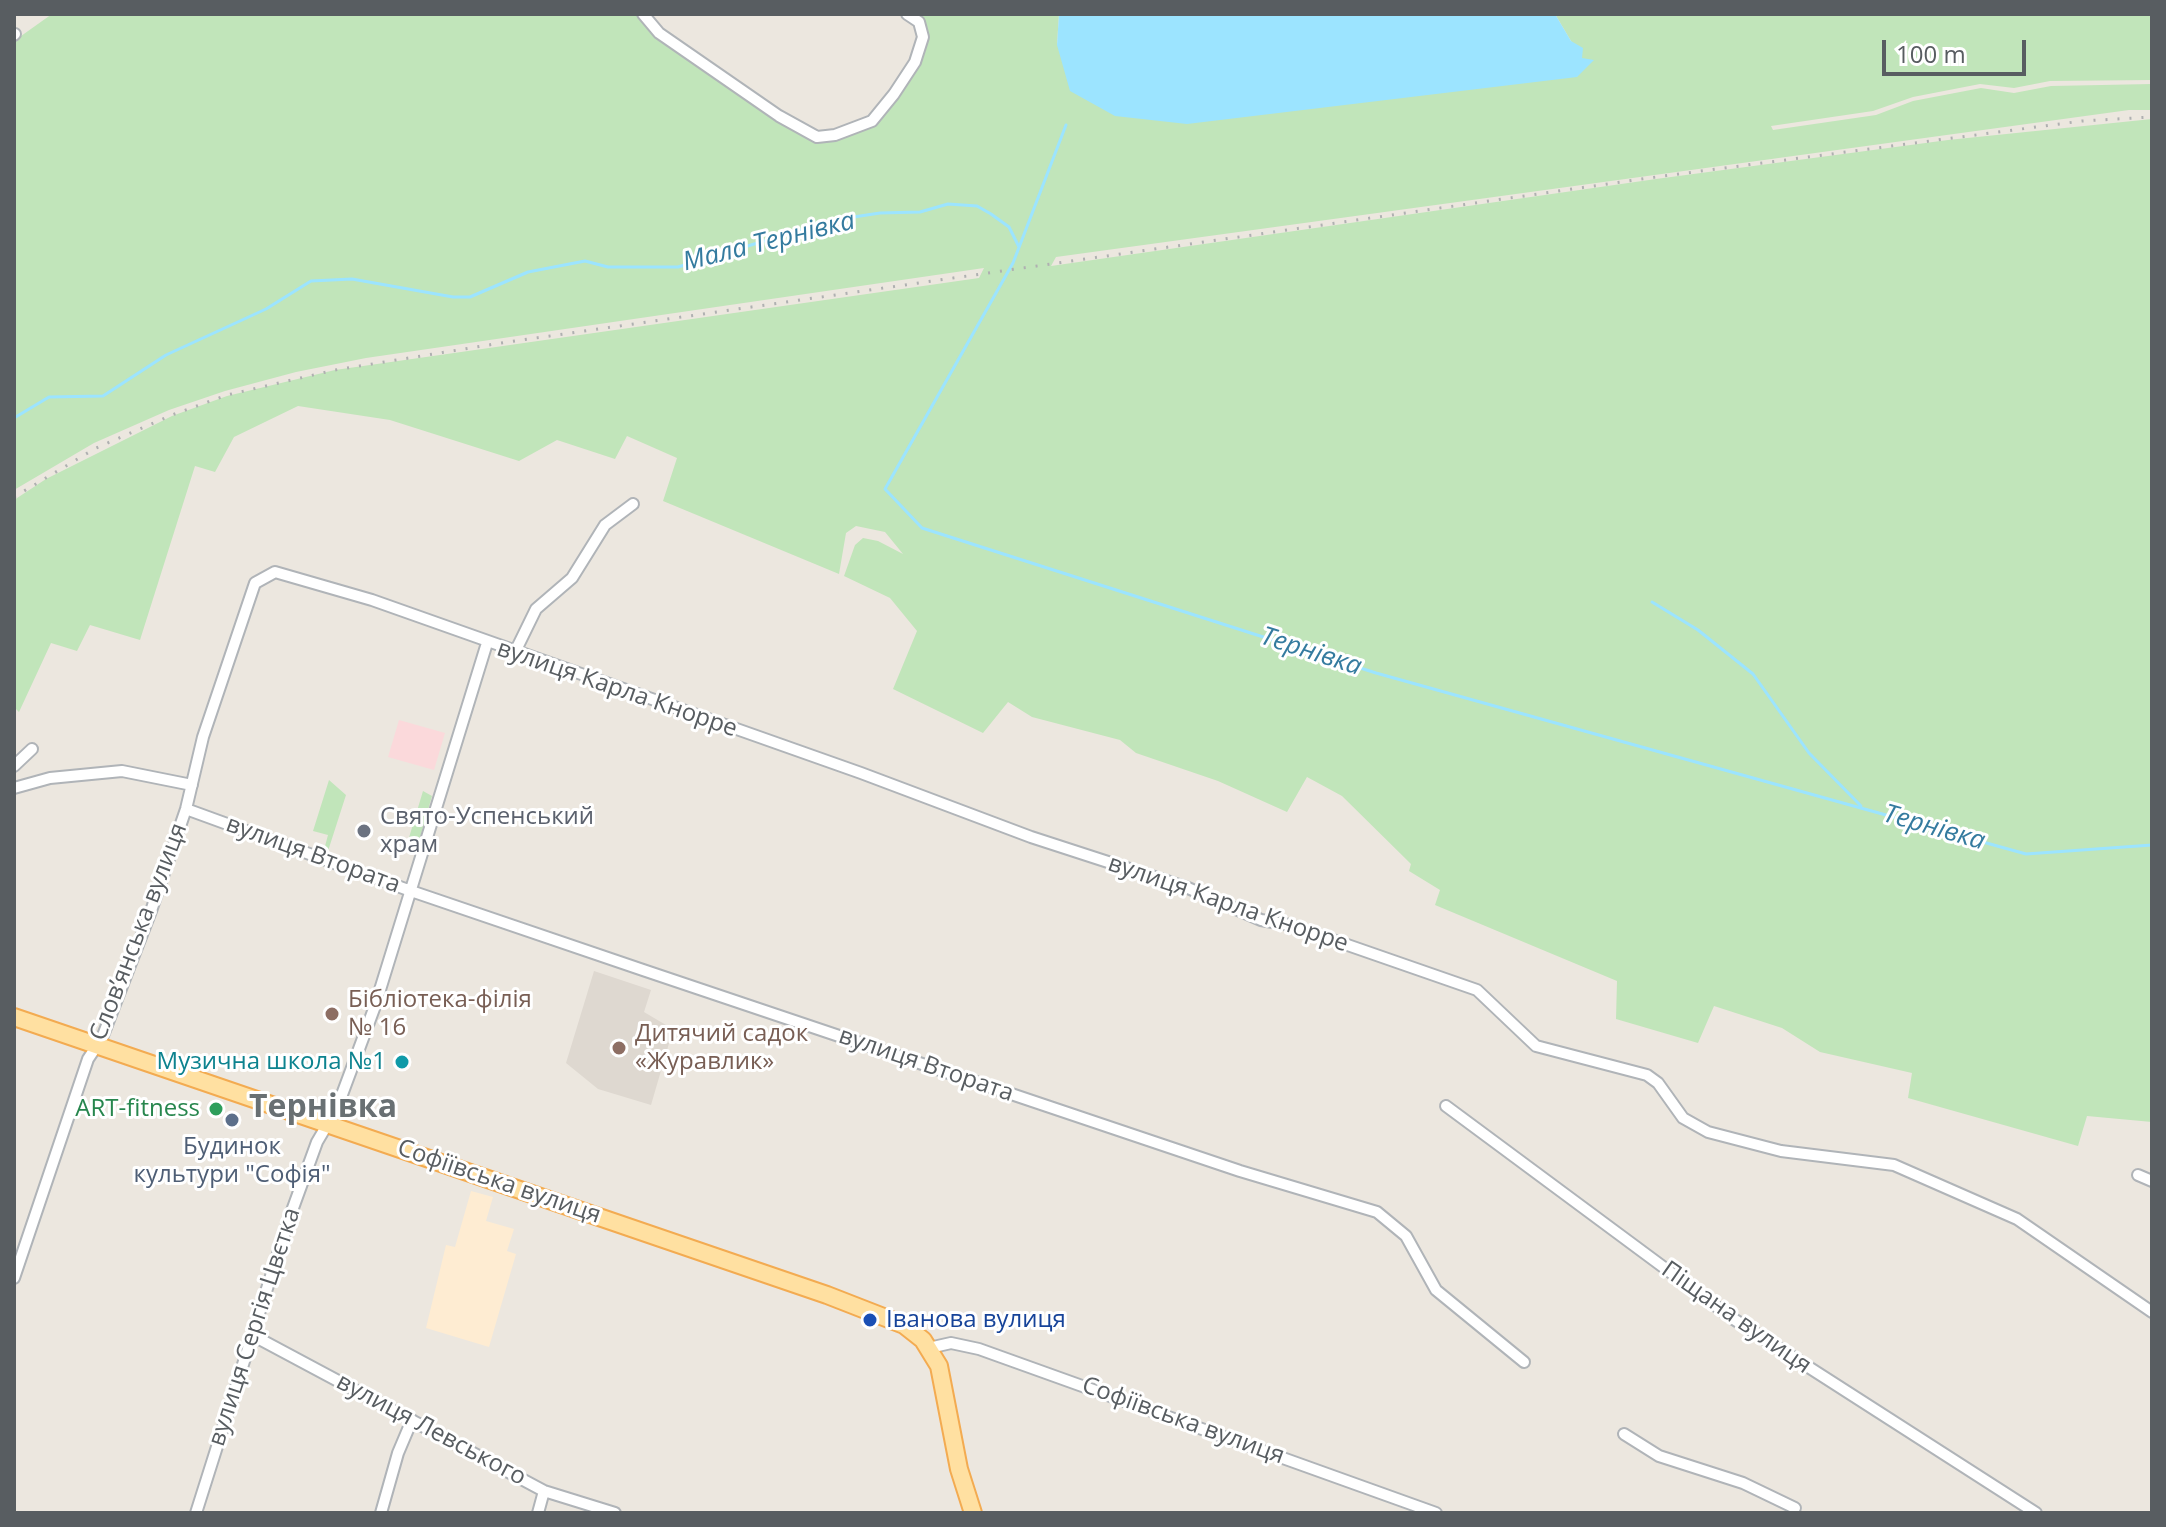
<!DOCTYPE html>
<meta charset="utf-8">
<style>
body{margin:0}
#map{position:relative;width:2166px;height:1527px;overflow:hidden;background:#ece7df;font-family:"Open Sans",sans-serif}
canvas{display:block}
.frame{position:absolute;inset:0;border:16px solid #585d61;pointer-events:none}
.scale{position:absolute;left:1882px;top:40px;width:144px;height:36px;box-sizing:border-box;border:4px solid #585d61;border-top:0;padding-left:10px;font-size:24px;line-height:28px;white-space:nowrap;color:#585d61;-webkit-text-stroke:6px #fff;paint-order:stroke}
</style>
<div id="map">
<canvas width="2166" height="1527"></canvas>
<div class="frame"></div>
<div class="scale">100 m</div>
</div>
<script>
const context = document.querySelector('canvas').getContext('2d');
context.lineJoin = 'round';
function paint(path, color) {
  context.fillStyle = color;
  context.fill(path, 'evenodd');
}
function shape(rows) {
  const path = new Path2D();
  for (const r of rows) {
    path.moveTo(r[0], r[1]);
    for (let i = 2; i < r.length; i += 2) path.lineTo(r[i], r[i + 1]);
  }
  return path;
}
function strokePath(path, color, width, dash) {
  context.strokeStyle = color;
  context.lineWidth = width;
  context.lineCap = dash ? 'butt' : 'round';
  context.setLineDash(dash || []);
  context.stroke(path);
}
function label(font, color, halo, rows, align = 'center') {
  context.font = font + ' "Open Sans",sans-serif';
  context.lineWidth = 6;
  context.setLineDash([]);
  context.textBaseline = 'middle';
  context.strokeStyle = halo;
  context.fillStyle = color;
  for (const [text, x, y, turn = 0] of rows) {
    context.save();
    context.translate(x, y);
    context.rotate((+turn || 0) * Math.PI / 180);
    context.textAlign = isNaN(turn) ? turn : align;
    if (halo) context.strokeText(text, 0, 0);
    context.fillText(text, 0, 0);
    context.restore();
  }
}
const commercial = shape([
 [471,1191,493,1197,486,1221,514,1229,507,1251,516,1254,489,1347,426,1328,446,1245,455,1247]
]);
const education = shape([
 [594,971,651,990,644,1012,671,1028,672,1033,651,1105,598,1089,566,1063]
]);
const medical = shape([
 [399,720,445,733,434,770,388,757]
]);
const green = shape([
 [52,14,635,14,646,18,658,34,798,132,817,139,856,131,917,63,927,42,923,26,919,22,923,14,1059,14,1057,45,1577,77,1581,58,1555,14,2152,14,2152,80,2050,81,2014,88,1980,84,1913,97,1873,111,1771,126,1773,130,1876,115,1913,101,1981,88,2014,93,2051,86,2152,84,2152,110,2129,110,1056,257,1051,266,1656,179,1948,140,2152,119,2152,1122,2087,1116,2078,1146,1908,1098,1912,1073,1820,1052,1782,1028,1714,1006,1698,1043,1616,1019,1617,981,1435,905,1440,890,1409,871,1411,864,1342,796,1307,777,1287,812,1218,781,1136,753,1120,740,1032,717,1008,702,983,733,893,689,917,631,890,598,844,576,855,545,863,538,878,541,903,554,885,532,856,526,846,533,839,574,663,501,677,458,627,436,615,459,557,440,519,461,390,420,298,406,234,437,215,472,195,466,140,640,90,625,77,651,51,643,19,712,14,707,14,500,46,479,172,416,227,396,335,370,979,278,984,268,366,358,296,372,225,391,169,410,94,443,14,490,14,41],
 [329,780,346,795,328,851,324,850,328,835,313,831],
 [423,791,432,796,419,841,414,843,408,841]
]);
const water = shape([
 [1059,14,1555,14,1571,41,1583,48,1582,58,1594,60,1577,77,1187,124,1115,116,1070,91,1057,45]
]);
const stream = shape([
 [1066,125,1013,263,885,489,922,528,1376,673,2026,854,2152,845],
 [14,418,49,397,103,396,166,355,266,309,311,281,352,279,453,297,470,297,528,272,585,261,608,267,678,267,834,220,880,213,920,212,948,204,977,206,991,214,1009,227,1019,247],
 [1652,602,1698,630,1753,674,1809,753,1861,806]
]);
const street = shape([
 [643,14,659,33,779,116,817,137,835,135,872,121,894,94,915,62,923,37,919,22,907,14],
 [14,35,15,34],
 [515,652,536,609,572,578,605,525,633,504],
 [14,766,32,749],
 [14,788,50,778,122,771,192,785],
 [186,809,411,891,643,970,1240,1171,1377,1212,1406,1236,1436,1290,1524,1362],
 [1446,1106,1732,1318,2036,1513],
 [2138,1175,2152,1181],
 [14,1278,88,1059,102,1038,151,911,186,809,203,737,255,583,275,572,372,600,861,773,1031,837,1188,888,1261,920,1290,925,1477,990,1536,1046,1647,1075,1658,1083,1683,1118,1708,1132,1781,1151,1894,1165,2017,1219,2152,1312],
 [252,1335,544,1491,615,1513],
 [929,1348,951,1343,979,1349,1436,1513],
 [1624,1434,1659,1456,1743,1483,1795,1508],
 [196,1513,289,1219,317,1142,337,1108,375,1006,487,643],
 [381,1513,398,1453,412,1420],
 [538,1513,544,1491]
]);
const primary = shape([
 [14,1017,827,1295,904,1325,923,1340,939,1366,959,1469,973,1513]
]);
const rail = shape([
 [14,497,96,448,172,415,227,395,335,370,501,343,1656,177,2082,121,2152,117]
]);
const markers = [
 [364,831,8,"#6b7280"],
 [332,1014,8,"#8d6e63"],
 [619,1048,8,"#8d6e63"],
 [402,1062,8,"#0f9aa8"],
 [216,1109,8,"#2e9e5b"],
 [232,1120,8,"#5c6f8a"],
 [870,1320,8,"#1a4fb4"]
];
const streetNames = [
 ["вулиця Карла Кнорре",617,689,19],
 ["вулиця Втората",313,855,20],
 ["вулиця Карла Кнорре",1228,904,19],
 ["Словʼянська вулиця",139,932,-69],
 ["вулиця Втората",926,1065,19],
 ["Софіївська вулиця",499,1182,19],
 ["Піщана вулиця",1736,1318,35],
 ["вулиця Сергія Цвєтка",255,1327,-72],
 ["Софіївська вулиця",1183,1421,20],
 ["вулиця Левського",431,1430,28]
];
const worshipNames = [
 ["Свято-Успенський",380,817],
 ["храм",380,845]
];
const educationNames = [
 ["Бібліотека-філія",348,1000],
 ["№ 16",348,1028],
 ["Дитячий садок",635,1034],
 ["«Журавлик»",635,1062]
];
const cultureNames = [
 ["Музична школа №1",386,1062]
];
const leisureNames = [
 ["ART-fitness",200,1109]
];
const serviceNames = [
 ["Будинок",232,1147],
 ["культури \"Софія\"",232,1175]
];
const transitNames = [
 ["Іванова вулиця",886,1320]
];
const waterNames = [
 ["Мала Тернівка",769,242,-14],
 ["Тернівка",1311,652,18],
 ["Тернівка",1934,828,16]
];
const districtNames = [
 ["Тернівка",323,1108]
];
paint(commercial, '#feecd2');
paint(education, '#ded8d0');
paint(medical, '#fbd9db');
paint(green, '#c1e5ba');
paint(water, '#9ce4ff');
strokePath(stream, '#9ce4ff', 3);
strokePath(street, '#b0b4b8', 14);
strokePath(primary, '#f3ab51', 20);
strokePath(street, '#fff', 10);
strokePath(primary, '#ffe0a1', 16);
strokePath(rail, '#afb0b1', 3, [2, 10]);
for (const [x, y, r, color] of markers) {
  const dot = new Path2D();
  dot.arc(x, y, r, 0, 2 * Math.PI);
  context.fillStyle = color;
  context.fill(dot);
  strokePath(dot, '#fff', 3);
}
label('24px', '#585d61', '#fff', streetNames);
label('24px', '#5b616d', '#fff', worshipNames, 'left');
label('24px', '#785e54', '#fff', educationNames, 'left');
label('24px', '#0d838f', '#fff', cultureNames, 'right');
label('24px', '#27864d', '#fff', leisureNames, 'right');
label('24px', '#4e5e75', '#fff', serviceNames);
label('24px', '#164399', '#fff', transitNames, 'left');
label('italic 26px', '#347b9f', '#fff', waterNames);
label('bold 32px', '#697073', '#fff', districtNames);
</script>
